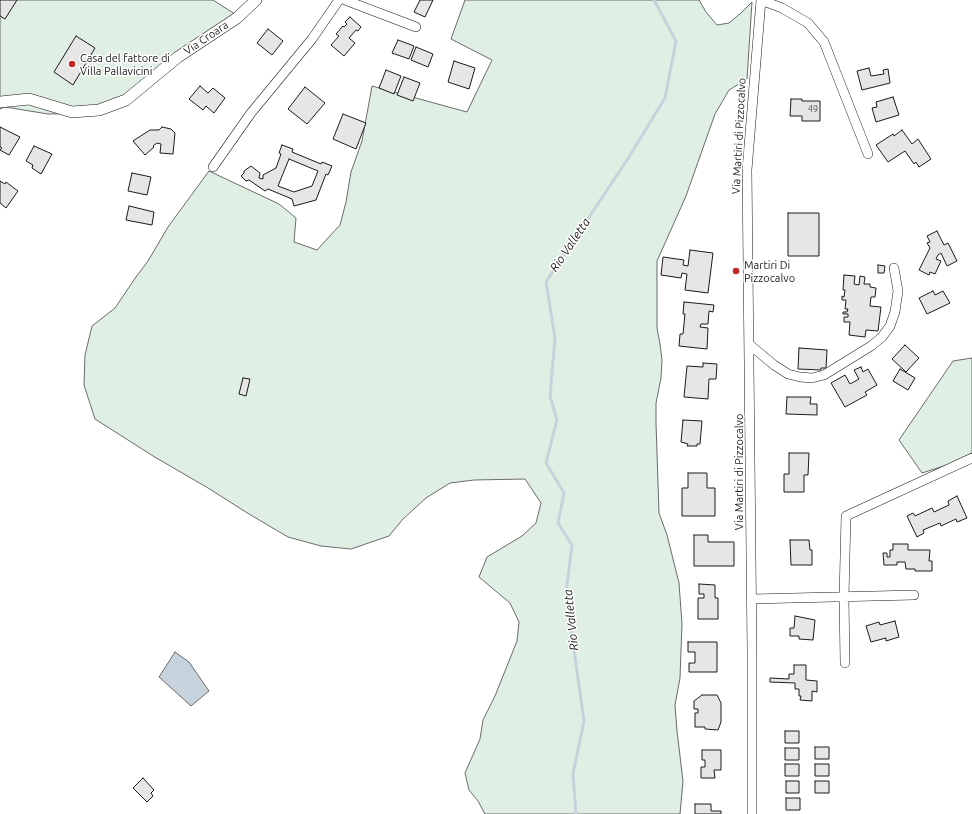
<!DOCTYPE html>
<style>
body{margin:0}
canvas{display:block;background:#fff}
</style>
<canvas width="972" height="814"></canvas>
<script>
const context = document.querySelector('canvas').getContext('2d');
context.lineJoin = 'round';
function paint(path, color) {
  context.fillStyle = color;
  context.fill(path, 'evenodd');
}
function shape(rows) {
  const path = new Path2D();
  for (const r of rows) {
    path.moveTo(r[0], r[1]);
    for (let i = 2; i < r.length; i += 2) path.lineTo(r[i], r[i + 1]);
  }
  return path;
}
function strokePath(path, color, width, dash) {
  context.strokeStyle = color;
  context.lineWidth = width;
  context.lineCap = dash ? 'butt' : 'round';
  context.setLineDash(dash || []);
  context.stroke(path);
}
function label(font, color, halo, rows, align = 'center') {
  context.font = font + ' Ubuntu,sans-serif';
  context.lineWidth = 3;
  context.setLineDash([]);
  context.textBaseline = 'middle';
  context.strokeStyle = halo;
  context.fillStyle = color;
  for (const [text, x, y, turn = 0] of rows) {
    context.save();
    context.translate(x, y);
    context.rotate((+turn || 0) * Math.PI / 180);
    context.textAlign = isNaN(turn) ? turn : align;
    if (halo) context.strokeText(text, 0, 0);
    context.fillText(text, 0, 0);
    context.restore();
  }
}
const green = shape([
 [0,0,213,0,238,16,122,96,92,113,48,114,5,107,0,109,0,0],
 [465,0,699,0,706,12,717,25,729,23,741,13,752,2,747,79,729,90,715,114,686,196,657,261,657,328,660,344,662,360,661,378,656,403,656,423,659,513,667,535,679,583,682,624,680,678,675,705,677,731,683,781,680,814,485,814,478,801,469,790,465,773,480,739,483,720,495,696,517,641,519,622,510,603,479,577,487,557,522,536,536,523,541,503,525,479,474,480,450,483,426,498,403,519,389,536,351,549,321,546,288,537,249,514,208,488,153,456,95,419,84,385,85,355,92,326,115,308,136,277,148,261,168,227,209,171,279,204,296,218,294,242,317,250,340,225,346,202,351,172,362,141,372,86,467,112,492,60,451,39,465,0],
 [972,358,972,453,950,464,922,473,899,440,953,361,972,358]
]);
const water = shape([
 [175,652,189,662,209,691,191,706,159,677,175,652]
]);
const stream = shape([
 [576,814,573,774,584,721,566,593,572,545,558,523,564,493,546,463,557,420,550,396,555,338,546,282,629,157,665,98,676,41,654,0]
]);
const building = shape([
 [0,0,17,0,5,19,0,16,0,0],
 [420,0,433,0,425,17,414,12,420,0],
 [350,17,361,27,358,31,356,30,349,38,355,43,344,56,331,45,339,36,336,34,343,26,344,27,347,24,345,22,350,17],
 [268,29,283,41,272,55,257,43,268,29],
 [76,36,95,48,73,85,54,72,76,36],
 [398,40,414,46,409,59,392,53,398,40],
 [416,47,433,54,428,67,411,60,416,47],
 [454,61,475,68,469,89,448,82,454,61],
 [869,68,871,76,884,74,883,70,888,69,890,83,862,90,857,71,869,68],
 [386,70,401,76,394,94,379,88,386,70],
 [404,77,420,83,413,101,397,95,404,77],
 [200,86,208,93,213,88,225,98,214,113,206,106,203,110,189,99,200,86],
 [305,87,325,103,307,124,288,109,305,87],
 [893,97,899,115,876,122,872,108,877,107,876,102,893,97],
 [791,99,802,99,802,101,820,101,820,121,802,121,802,116,790,116,791,99],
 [343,114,366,123,356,149,333,139,343,114],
 [0,127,20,137,9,155,0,150,2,148,0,147,0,127],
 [162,127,171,129,175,133,173,154,160,153,161,144,157,143,153,146,154,147,145,155,133,141,150,130,159,130,162,127],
 [902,130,912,144,918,139,931,159,919,167,916,162,914,164,905,151,888,162,876,145,893,134,894,136,902,130],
 [282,145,293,149,292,152,321,164,322,162,332,166,328,175,326,174,316,200,294,206,292,199,268,189,265,191,249,180,246,181,241,176,244,173,244,171,251,166,260,173,259,178,263,179,263,175,276,168,281,154,279,153,282,145],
 [289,159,318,171,312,186,294,192,278,186,289,159],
 [34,146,52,154,41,174,32,168,33,165,26,161,34,146],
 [132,173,151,177,147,195,128,191,132,173],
 [0,181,5,184,6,182,18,191,6,208,0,203,0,181],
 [129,206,154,212,152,225,126,220,129,206],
 [788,213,819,213,819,256,788,256,788,213],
 [937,231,944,245,948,243,957,261,947,266,941,253,938,255,936,259,941,261,935,274,930,272,929,275,919,270,930,248,927,243,930,242,927,236,937,231],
 [690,250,713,253,708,293,685,290,687,274,682,273,681,278,661,275,663,257,684,260,683,265,688,266,690,250],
 [878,265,885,266,884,273,878,273,878,265],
 [844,275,855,276,854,284,859,285,860,276,865,277,864,284,870,284,870,287,876,288,875,297,871,297,870,306,881,307,878,331,866,330,865,337,849,335,850,322,844,322,844,317,848,317,848,314,843,314,843,312,847,312,848,309,845,309,846,300,842,300,842,296,844,297,845,290,843,290,844,275],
 [933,291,935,295,943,291,950,303,927,314,919,298,933,291],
 [684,302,714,305,713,312,709,311,708,324,701,324,700,327,708,328,707,349,679,346,680,334,683,334,685,314,683,314,684,302],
 [905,345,919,358,906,372,892,359,905,345],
 [799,348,827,350,826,368,821,368,821,370,798,369,799,348],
 [703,363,717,364,716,379,709,379,708,399,684,397,687,366,703,367,703,363],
 [861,367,863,372,868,369,877,385,865,392,867,395,845,407,831,383,845,375,850,384,859,379,854,370,861,367],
 [900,369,915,378,908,390,893,381,900,369],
 [243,378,250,379,246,396,239,394,243,378],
 [787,397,811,397,810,404,817,404,817,415,786,414,787,397],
 [683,420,702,421,700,444,697,444,697,446,687,446,688,444,681,442,683,420],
 [789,453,809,453,808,475,804,475,804,492,784,492,784,474,789,474,789,453],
 [688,473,707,473,707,488,715,488,715,516,682,516,682,488,688,488,688,473],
 [957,496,967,518,957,522,956,519,941,526,940,523,923,530,924,533,917,537,907,516,913,513,915,516,932,508,934,512,949,505,948,501,957,496],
 [694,535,708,535,708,542,734,542,734,566,694,566,694,535],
 [790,540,809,540,810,550,812,550,812,565,791,565,790,540],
 [893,544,908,544,908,550,930,550,929,561,932,561,932,571,915,571,915,569,906,569,905,562,897,562,897,565,884,565,883,553,887,553,887,557,890,557,890,550,893,550,893,544],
 [699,584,715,585,715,598,718,598,718,619,698,619,698,598,704,598,704,594,699,594,699,584],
 [795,616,815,620,813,640,799,639,799,636,790,636,790,628,794,628,795,616],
 [895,621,899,637,886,641,886,638,871,642,866,626,879,622,880,625,895,621],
 [688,642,717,642,717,672,689,672,689,663,695,663,695,652,688,652,688,642],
 [794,665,806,665,806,680,817,681,817,692,812,691,812,701,800,700,801,696,799,696,799,689,795,689,795,683,770,682,770,678,789,679,789,674,794,674,794,665],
 [702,695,717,695,721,703,721,722,718,730,705,729,705,727,695,727,695,713,698,713,698,709,694,709,694,701,702,695],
 [785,731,799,731,799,743,785,743,785,731],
 [815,747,829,747,829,759,815,759,815,747],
 [785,748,799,748,799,760,785,760,785,748],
 [702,750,721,750,721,770,714,770,715,778,701,778,701,767,705,767,705,760,702,760,702,750],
 [785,764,799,764,799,776,785,776,785,764],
 [815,764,829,764,829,776,815,776,815,764],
 [143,778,154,790,151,793,153,796,147,802,133,788,143,778],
 [786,781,799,781,799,793,786,793,786,781],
 [815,781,829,781,829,793,815,793,815,781],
 [786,798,800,798,800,810,786,810,786,798],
 [695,804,711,804,711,811,721,811,721,814,695,814,695,804]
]);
const minor = shape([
 [345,0,416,27],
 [761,0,782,8,808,23,824,42,868,154],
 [213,167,251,113,312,39,339,0],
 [750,345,774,365,788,374,800,377,812,378,824,375,871,346,882,337,890,326,895,312,898,291,894,268],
 [752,599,914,595],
 [845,663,844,597,846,516,972,458],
 [752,814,752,651,747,170,761,0]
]);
const tertiary = shape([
 [0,102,29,99,72,112,99,110,126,100,178,57,237,18,256,0]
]);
const markers = [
 [72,64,4,"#c62828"],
 [736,271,4,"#c62828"]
];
const numberNames = [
 ["49",813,109]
];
const streetNames = [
 ["Via Croara",206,38,-34],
 ["Via Martiri di Pizzocalvo",739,136,-87],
 ["Via Martiri di Pizzocalvo",739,472,-90]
];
const poiNames = [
 ["Casa del fattore di",80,58],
 ["Villa Pallavicini",80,71],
 ["Martiri Di",744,265],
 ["Pizzocalvo",744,278]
];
const waterNames = [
 ["Rio Valletta",570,245,-56],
 ["Rio Valletta",571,620,-96]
];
paint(green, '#e0efe3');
strokePath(green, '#6a6a6a', 1);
paint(water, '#c6d2dc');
strokePath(water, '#6a6a6a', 1);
strokePath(stream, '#c6d2dc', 3);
paint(building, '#e6e6e6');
strokePath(building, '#1a1a1a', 1);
strokePath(minor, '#1a1a1a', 10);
strokePath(tertiary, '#1a1a1a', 12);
strokePath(minor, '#fff', 9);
strokePath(tertiary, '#fff', 11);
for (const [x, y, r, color] of markers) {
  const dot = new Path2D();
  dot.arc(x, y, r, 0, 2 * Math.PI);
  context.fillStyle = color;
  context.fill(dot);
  strokePath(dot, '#fff', 1.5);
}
label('9px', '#4d4d4d', null, numberNames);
label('11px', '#1a1a1a', '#fff', streetNames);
label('11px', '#1a1a1a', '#fff', poiNames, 'left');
label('italic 12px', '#1a1a1a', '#fff', waterNames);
</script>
